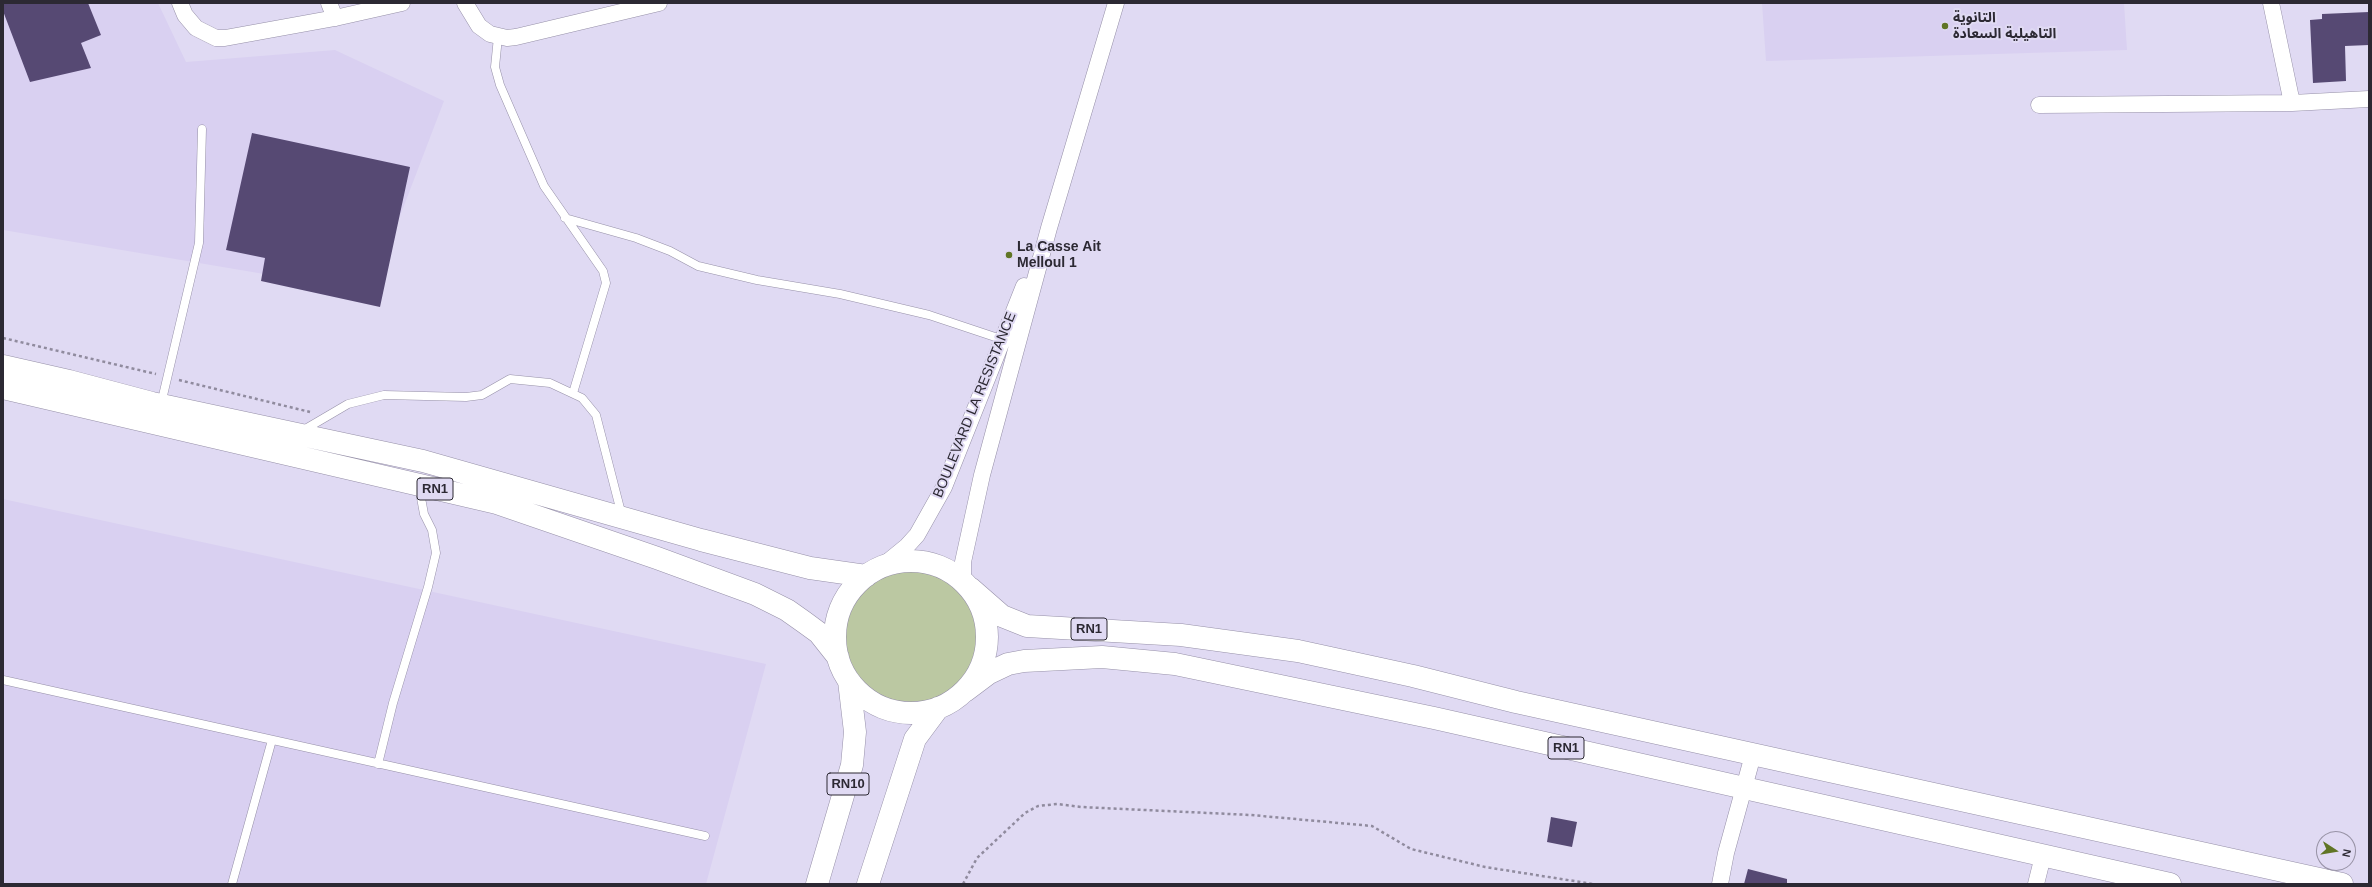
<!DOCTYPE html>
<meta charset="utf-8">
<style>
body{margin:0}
#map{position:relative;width:2372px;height:887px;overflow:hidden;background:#e0daf3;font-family:Helvetica,sans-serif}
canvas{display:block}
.frame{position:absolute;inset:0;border:4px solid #2c2933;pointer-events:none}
.north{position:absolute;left:2316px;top:831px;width:40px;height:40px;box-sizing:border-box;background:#e0daf3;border:1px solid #9893a6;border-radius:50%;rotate:102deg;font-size:11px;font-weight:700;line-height:16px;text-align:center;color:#2c2933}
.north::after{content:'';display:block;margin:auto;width:14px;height:18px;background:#607525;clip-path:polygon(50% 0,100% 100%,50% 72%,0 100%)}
</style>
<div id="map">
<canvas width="2372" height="887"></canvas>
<div class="frame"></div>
<div class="north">N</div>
</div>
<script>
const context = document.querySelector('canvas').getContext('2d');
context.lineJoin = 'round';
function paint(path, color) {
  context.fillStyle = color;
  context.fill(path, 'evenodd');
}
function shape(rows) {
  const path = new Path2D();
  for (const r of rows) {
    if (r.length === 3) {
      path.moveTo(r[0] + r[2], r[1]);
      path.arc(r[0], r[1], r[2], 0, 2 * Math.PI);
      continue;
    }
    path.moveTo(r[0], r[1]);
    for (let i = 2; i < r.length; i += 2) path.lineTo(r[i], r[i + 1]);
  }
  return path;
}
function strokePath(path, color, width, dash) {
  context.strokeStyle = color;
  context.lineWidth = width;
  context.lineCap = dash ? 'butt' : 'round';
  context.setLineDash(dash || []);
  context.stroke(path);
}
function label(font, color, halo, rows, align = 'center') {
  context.font = font + ' Helvetica,"Noto Sans Arabic",sans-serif';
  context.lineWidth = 4;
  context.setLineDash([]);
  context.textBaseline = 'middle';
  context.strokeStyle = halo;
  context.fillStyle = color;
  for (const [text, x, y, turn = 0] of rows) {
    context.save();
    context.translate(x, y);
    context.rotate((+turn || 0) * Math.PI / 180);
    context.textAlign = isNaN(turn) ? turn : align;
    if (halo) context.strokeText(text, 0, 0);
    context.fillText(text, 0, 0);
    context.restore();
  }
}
const built = shape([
 [3,3,158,3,186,62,335,50,444,101,371,292,3,230],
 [1762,3,2124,3,2127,50,1766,61],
 [3,499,766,664,706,884,3,884]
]);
const green = shape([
 [911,637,66]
]);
const building = shape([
 [3,3,88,3,101,35,81,43,91,68,30,82,3,11],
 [2369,12,2369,45,2345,46,2346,81,2313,83,2310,20,2322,19,2322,14],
 [252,133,410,167,380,307,261,281,265,258,226,250],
 [1551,817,1577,822,1572,847,1547,842],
 [1748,869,1787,879,1787,884,1744,884]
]);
const path = shape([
 [3,338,156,374],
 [179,380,310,412],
 [963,884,977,858,1025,813,1038,806,1057,804,1081,807,1251,815,1372,826,1411,849,1485,867,1593,884]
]);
const lane = shape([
 [498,37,495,67,500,85,520,131,544,186,603,271,606,283,573,393],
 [565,218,636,238,670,251,698,266,757,280,840,294,929,315,1001,339],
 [161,404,199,243,202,129],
 [302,431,348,404,384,395,466,397,482,395,510,379,550,383,582,398,596,415,622,516],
 [3,680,705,836],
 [378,764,393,703,428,587,436,553,432,530,424,514,419,487],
 [232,884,272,740]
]);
const street = shape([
 [180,3,185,15,196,28,216,38,225,38,335,18,402,3],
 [329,3,335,18],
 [465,3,479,26,490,34,507,38,516,37,659,3],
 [2271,3,2292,103],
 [2039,105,2292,103,2369,99],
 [880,568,907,546,917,535,944,487,1024,286],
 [963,582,963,562,982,475,1049,228,1116,3],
 [1720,884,1726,853,1753,755],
 [2036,884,2043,856]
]);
const highway = shape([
 [3,366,69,381,152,403,423,461,701,540,810,568,866,576],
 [3,388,497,503,657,558,755,594,787,610,804,622,819,633,838,657],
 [911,637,76],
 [970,588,1002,616,1027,626,1181,635,1298,651,1413,676,1516,702,2342,884],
 [965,691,989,673,1008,664,1024,661,1102,657,1175,664,1434,718,2170,884],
 [817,884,852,765,855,732,849,681],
 [868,884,915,739,938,708]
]);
const markers = [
 [1945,26,4,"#607525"],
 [1009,255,4,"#607525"]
];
const shields = [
 [435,489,36],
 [1089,629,36],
 [1566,748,36],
 [848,784,42]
];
const shieldNames = [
 ["RN1",435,489],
 ["RN1",1089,629],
 ["RN1",1566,748],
 ["RN10",848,784]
];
const poiNames = [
 ["التانوية",1953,18],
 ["التاهيلية السعادة",1953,34],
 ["La Casse Ait",1017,247],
 ["Melloul 1",1017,263]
];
const streetNames = [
 ["BOULEVARD LA RESISTANCE",975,405,-68]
];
paint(built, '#d9d0f1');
paint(green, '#bbc8a2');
paint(building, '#564973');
strokePath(lane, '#9690a8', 9);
strokePath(street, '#9690a8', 17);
strokePath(highway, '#9690a8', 23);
strokePath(path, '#908b9e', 2.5, [3, 3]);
strokePath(lane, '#fff', 8);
strokePath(street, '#fff', 16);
strokePath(highway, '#fff', 22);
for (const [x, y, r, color] of markers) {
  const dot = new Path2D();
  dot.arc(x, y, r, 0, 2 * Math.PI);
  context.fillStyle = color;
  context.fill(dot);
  strokePath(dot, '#e0daf3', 1.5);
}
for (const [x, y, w] of shields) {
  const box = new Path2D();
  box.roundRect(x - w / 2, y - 11, w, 22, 3);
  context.fillStyle = '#e0daf3';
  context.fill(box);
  strokePath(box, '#2c2933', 1);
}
label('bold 13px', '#2c2933', null, shieldNames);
label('bold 14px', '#2c2933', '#e0daf3', poiNames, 'left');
label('14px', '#2c2933', '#e0daf3', streetNames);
</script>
